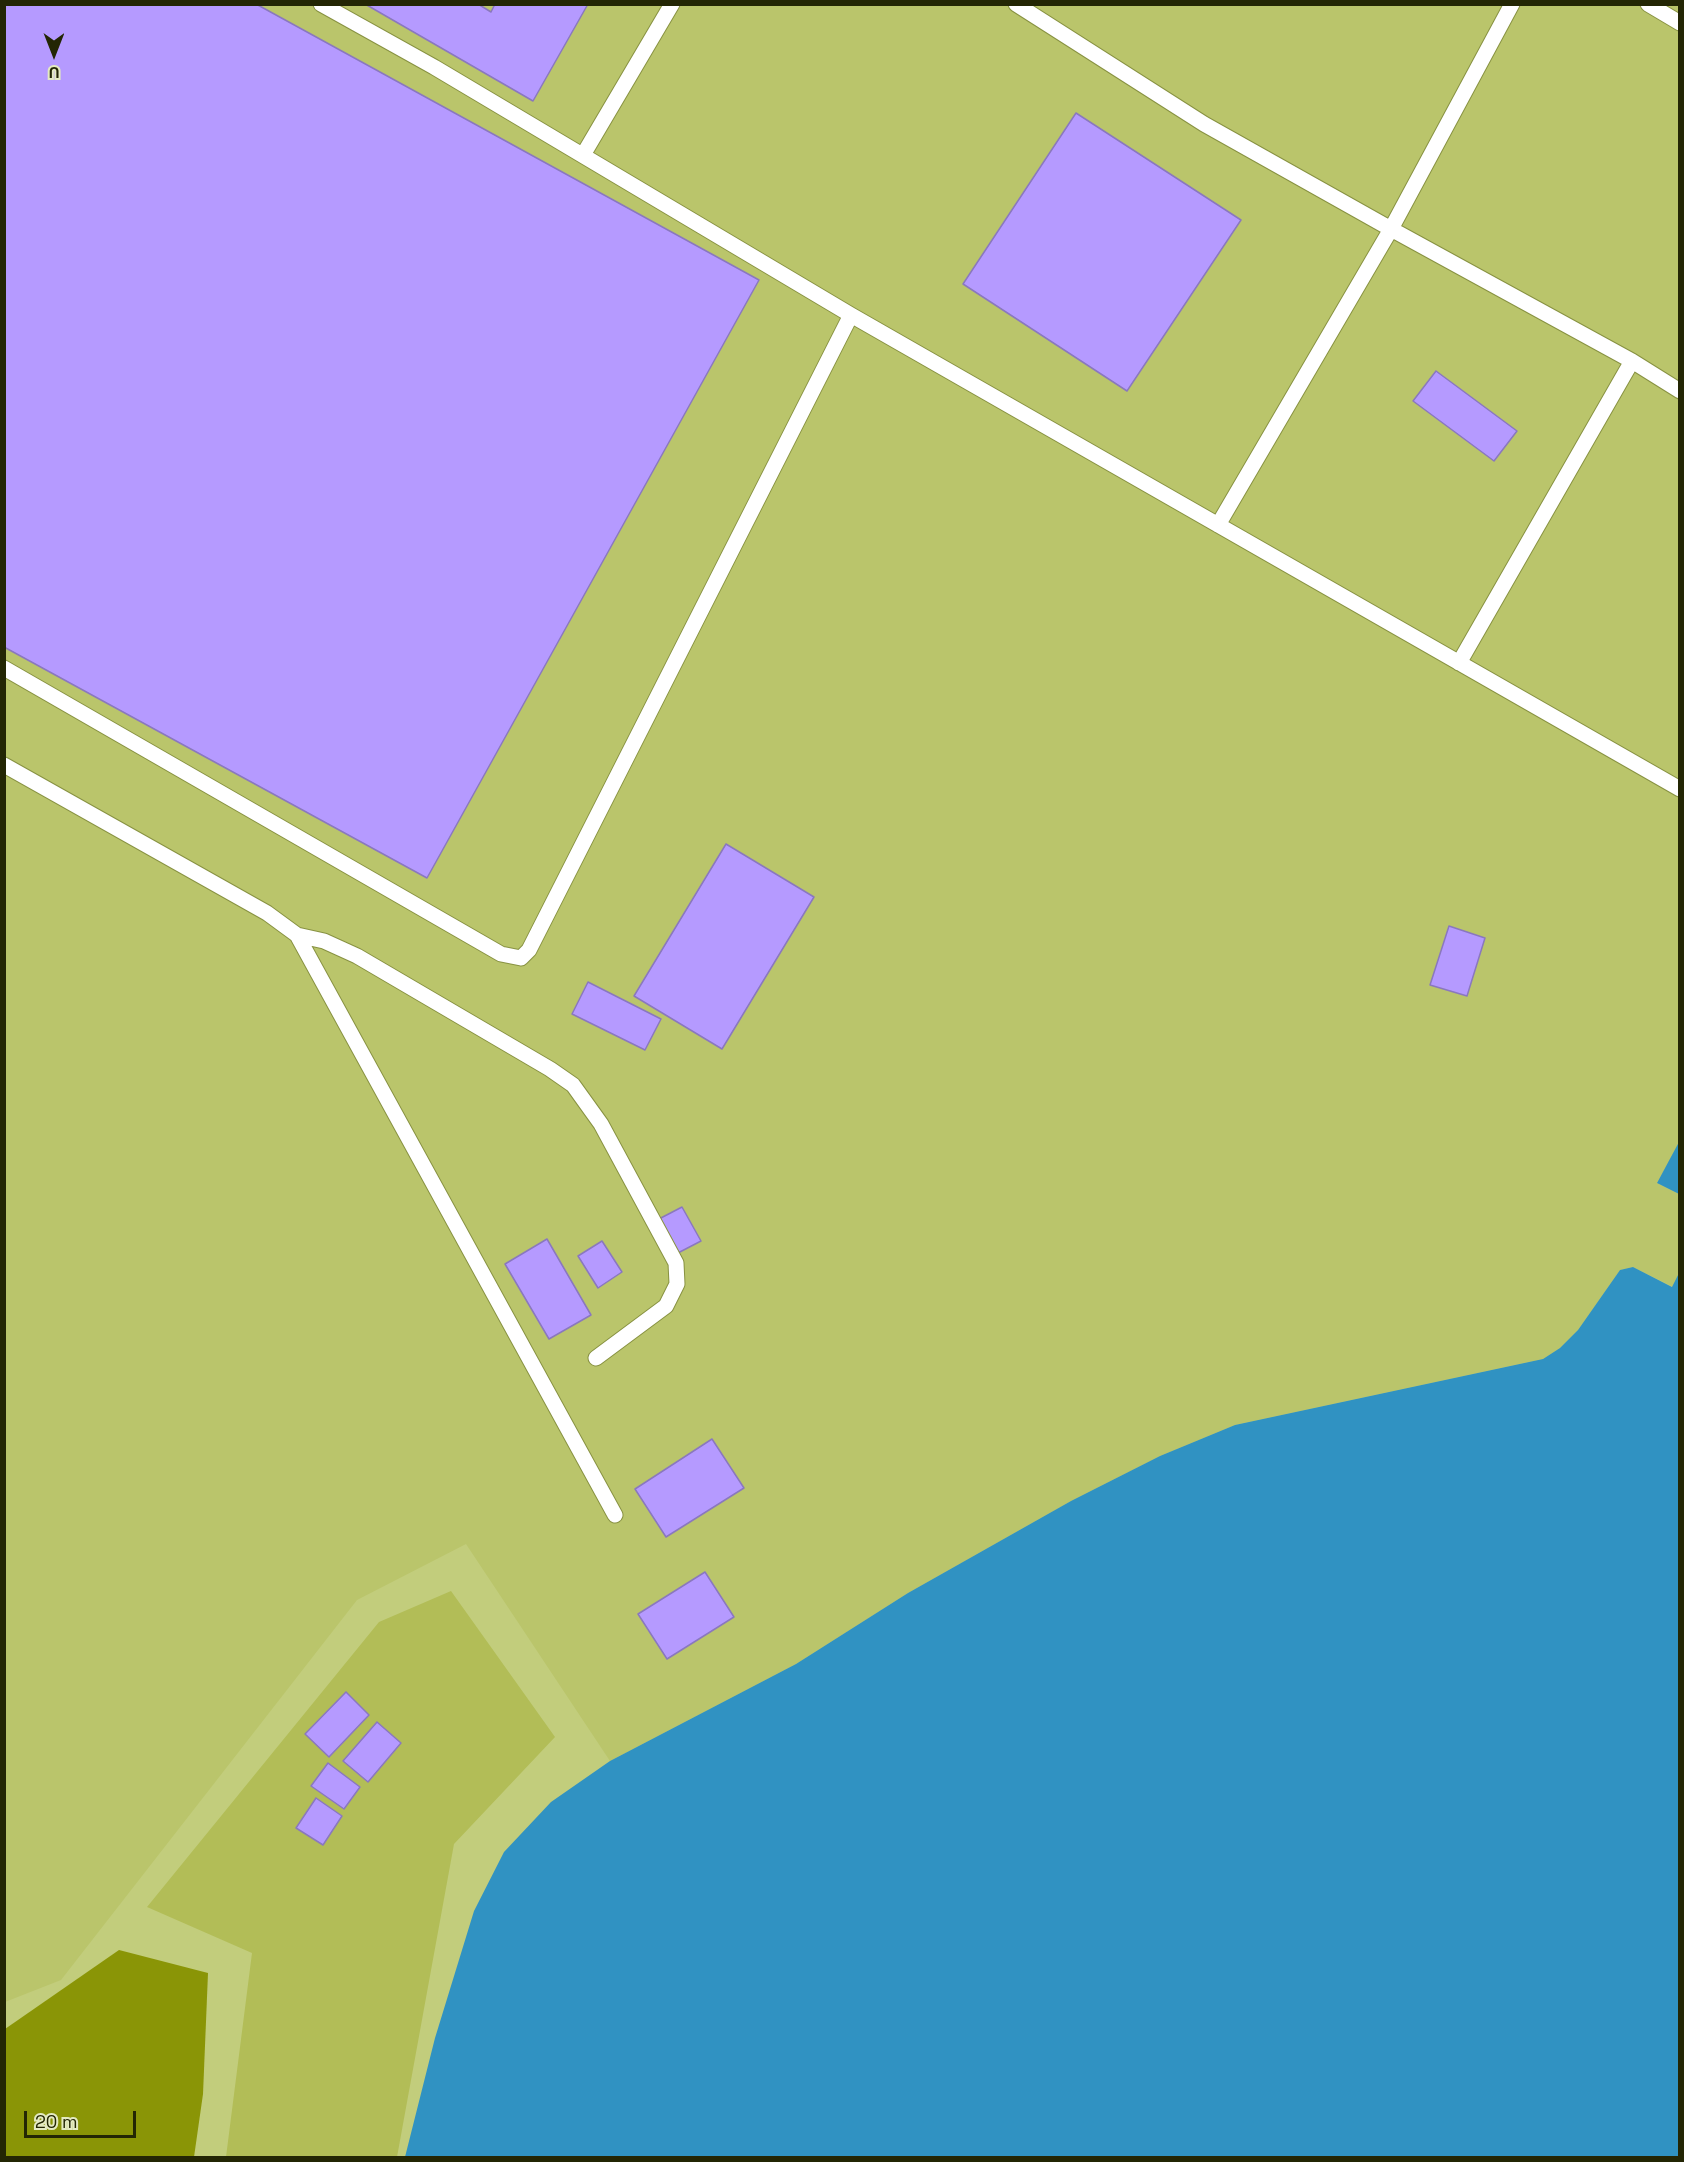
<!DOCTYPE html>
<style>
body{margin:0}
#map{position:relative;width:1684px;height:2162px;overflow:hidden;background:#c2cd7c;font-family:"Space Grotesk",sans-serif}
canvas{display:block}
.frame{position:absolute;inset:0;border:6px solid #232604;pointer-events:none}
.north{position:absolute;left:24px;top:24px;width:60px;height:60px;-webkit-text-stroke:4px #e4eac2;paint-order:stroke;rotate:180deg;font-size:16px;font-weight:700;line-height:24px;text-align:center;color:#232604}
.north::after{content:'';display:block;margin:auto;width:21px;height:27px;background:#232604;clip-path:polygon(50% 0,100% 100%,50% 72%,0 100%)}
.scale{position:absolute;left:24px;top:2111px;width:112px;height:27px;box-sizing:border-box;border:3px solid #232604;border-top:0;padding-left:8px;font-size:18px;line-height:21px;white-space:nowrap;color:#232604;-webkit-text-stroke:4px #e4eac2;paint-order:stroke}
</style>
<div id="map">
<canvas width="1684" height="2162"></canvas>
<div class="frame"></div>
<div class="north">U</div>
<div class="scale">20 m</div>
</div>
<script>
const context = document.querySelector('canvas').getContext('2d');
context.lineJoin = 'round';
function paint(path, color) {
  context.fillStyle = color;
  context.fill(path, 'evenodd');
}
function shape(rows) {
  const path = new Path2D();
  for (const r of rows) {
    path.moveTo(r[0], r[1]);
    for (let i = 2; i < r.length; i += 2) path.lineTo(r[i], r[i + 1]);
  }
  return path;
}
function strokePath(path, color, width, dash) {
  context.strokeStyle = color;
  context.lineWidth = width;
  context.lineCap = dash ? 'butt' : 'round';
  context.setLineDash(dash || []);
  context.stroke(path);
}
const built = shape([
 [5,5,1679,5,1680,1142,1657,1183,1679,1194,1679,1273,1673,1287,1633,1267,1620,1270,1578,1330,1560,1348,1543,1359,1235,1425,1160,1456,1071,1501,908,1593,796,1664,610,1761,466,1544,357,1600,61,1980,5,2002]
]);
const green = shape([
 [451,1591,555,1737,454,1844,397,2157,226,2157,252,1953,147,1907,379,1622]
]);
const forest = shape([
 [119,1950,208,1973,203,2094,194,2157,5,2157,5,2029]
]);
const water = shape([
 [1679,1142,1679,1194,1657,1183],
 [1633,1267,1672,1287,1679,1273,1679,2157,405,2157,435,2038,474,1911,504,1852,551,1802,610,1761,796,1664,908,1593,1071,1501,1160,1456,1235,1425,1543,1359,1560,1348,1578,1330,1620,1270]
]);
const building = shape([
 [4,4,256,4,759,280,427,878,4,647,4,4],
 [365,4,478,4,491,12,495,4,588,4,533,101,365,4],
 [1076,113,1241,220,1127,391,963,284,1076,113],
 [1436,371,1517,431,1494,461,1413,401,1436,371],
 [726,844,814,897,722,1049,634,996,726,844],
 [1449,926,1485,938,1467,996,1430,985,1449,926],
 [588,982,661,1019,645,1050,572,1014,588,982],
 [682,1207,701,1241,676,1254,657,1220,682,1207],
 [547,1239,591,1315,549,1339,505,1264,547,1239],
 [602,1241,622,1272,598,1288,578,1256,602,1241],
 [712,1439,744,1488,666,1537,635,1489,712,1439],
 [705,1572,734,1617,667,1659,638,1614,705,1572],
 [346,1692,369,1715,329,1757,305,1734,346,1692],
 [377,1722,401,1743,368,1782,343,1761,377,1722],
 [328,1763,360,1787,344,1809,311,1786,328,1763],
 [316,1798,342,1816,323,1845,296,1828,316,1798]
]);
const lane = shape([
 [321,4,434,67,851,315,1680,789],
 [1016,4,1204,124,1391,229,1632,361,1680,391],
 [1648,4,1680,23],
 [583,155,672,4],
 [1218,525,1391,229,1512,4],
 [1459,663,1632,361],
 [4,668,501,954,521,958,529,950,851,315],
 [4,765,267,913,297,935,615,1515],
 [297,935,324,941,357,956,550,1069,573,1085,601,1124,676,1263,677,1284,666,1306,596,1358]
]);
paint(built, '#bac56b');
paint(green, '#b2bd57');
paint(forest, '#8a9506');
paint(water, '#3092c2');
paint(building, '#b59aff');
strokePath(building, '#8a78be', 1.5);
strokePath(lane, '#889242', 17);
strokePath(lane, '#fff', 15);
</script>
